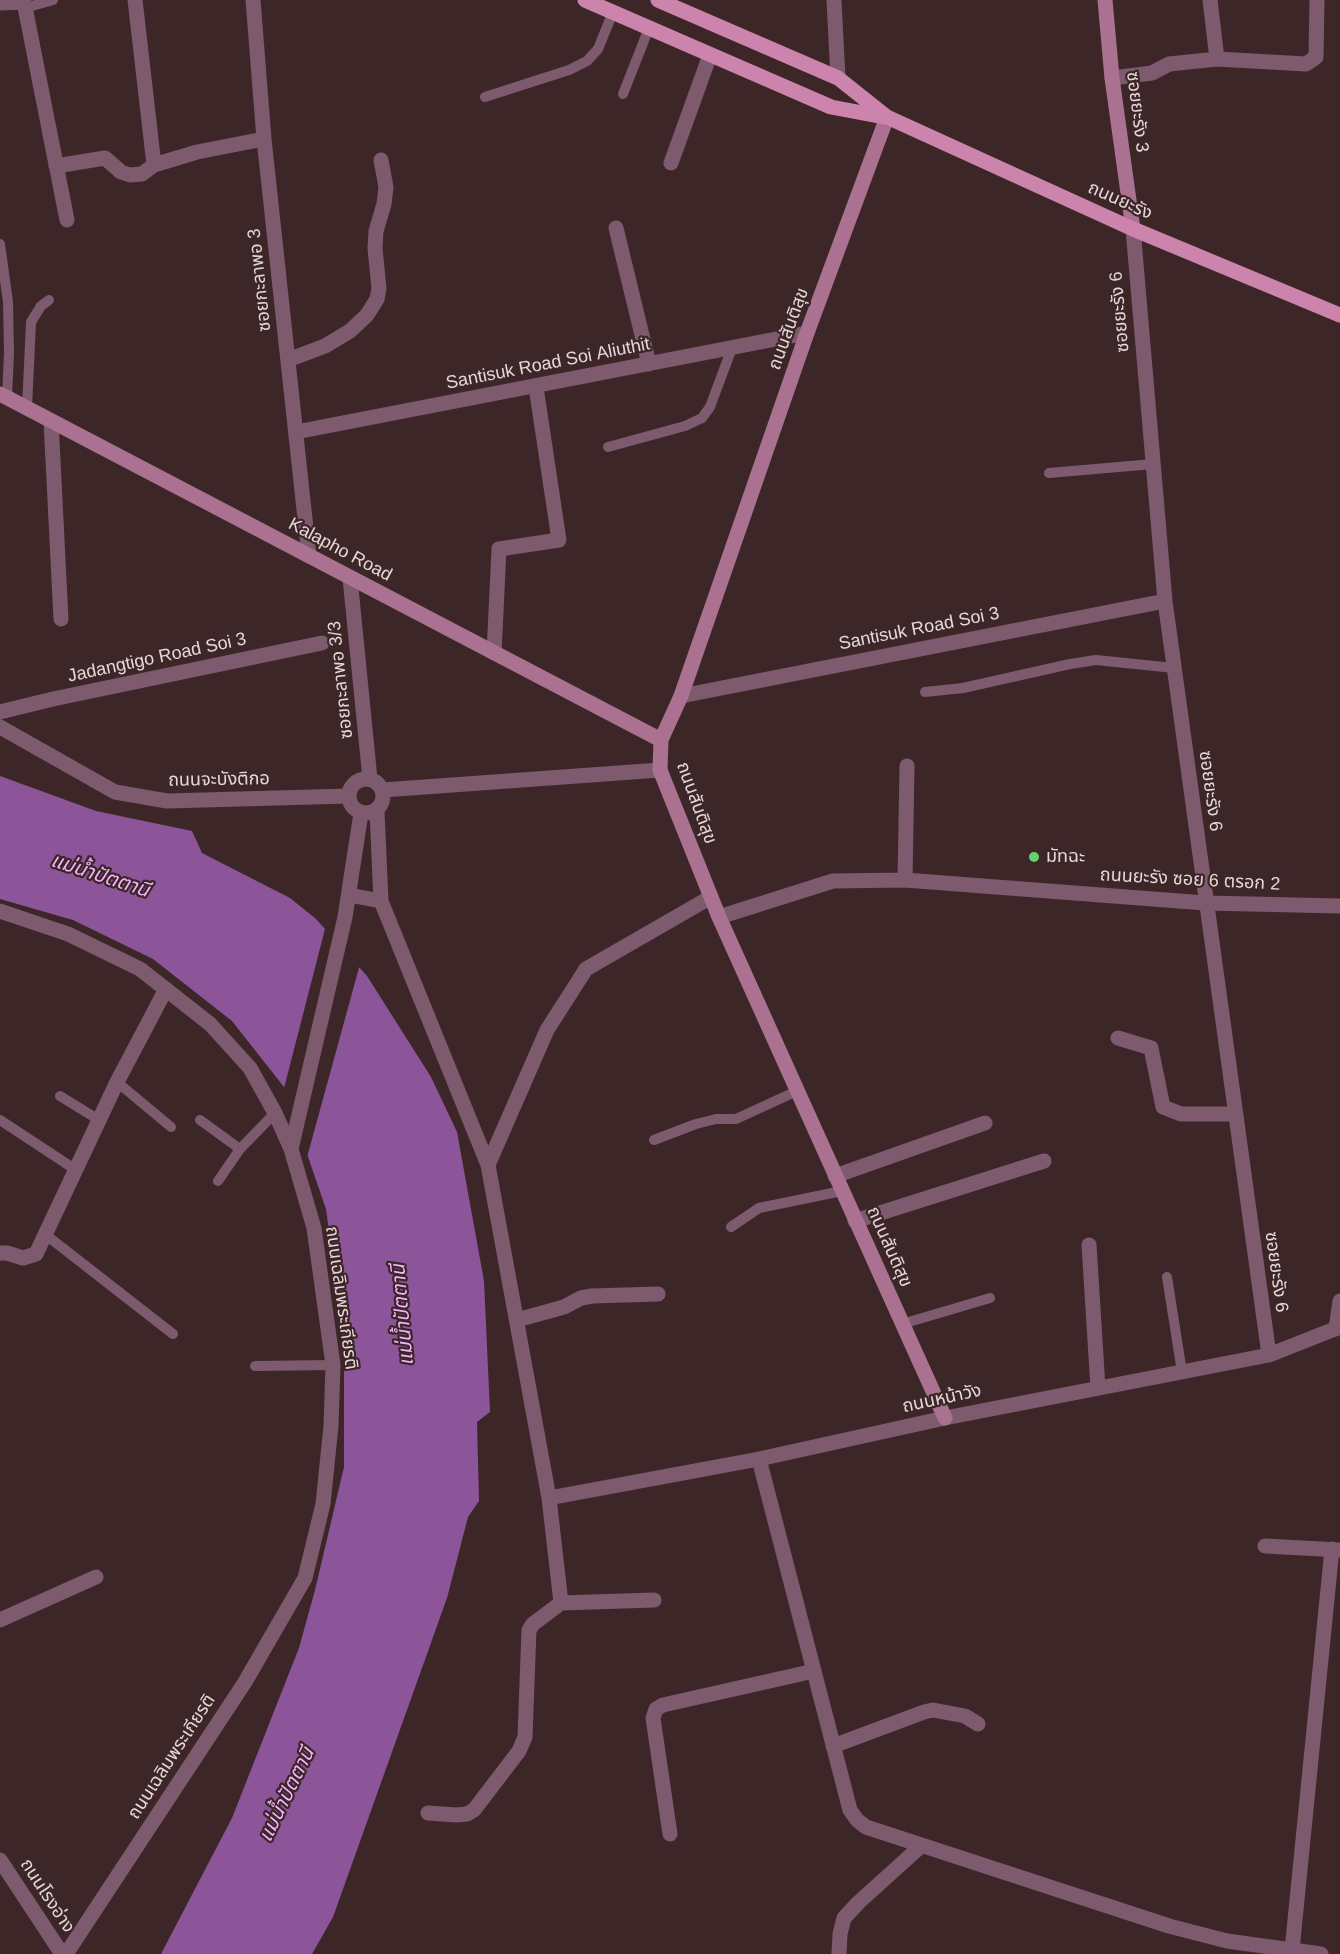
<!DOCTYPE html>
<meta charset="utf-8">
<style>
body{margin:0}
canvas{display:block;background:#3d2628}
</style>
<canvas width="1340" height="1954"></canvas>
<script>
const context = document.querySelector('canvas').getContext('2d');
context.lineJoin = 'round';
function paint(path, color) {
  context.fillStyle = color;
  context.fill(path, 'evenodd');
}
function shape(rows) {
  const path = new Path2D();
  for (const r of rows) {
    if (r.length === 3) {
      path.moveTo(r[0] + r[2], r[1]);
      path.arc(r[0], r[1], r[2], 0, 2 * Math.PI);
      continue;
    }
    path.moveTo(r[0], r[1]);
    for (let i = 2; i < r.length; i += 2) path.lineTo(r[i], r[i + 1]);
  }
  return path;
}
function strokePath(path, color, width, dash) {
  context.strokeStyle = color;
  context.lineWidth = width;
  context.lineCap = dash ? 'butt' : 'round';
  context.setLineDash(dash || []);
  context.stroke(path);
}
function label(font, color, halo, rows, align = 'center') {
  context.font = font + ' Helvetica,"Noto Sans Thai",sans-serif';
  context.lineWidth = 4.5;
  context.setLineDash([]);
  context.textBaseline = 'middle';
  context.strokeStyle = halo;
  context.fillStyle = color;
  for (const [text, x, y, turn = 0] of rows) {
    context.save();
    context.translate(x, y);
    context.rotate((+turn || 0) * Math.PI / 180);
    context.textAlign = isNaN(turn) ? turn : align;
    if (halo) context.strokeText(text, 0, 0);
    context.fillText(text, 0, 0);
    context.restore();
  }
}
const water = shape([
 [0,776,96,811,192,831,202,853,290,898,316,919,367,976,431,1077,457,1132,484,1281,490,1412,477,1422,479,1501,468,1517,447,1598,333,1917,312,1954,161,1954,232,1818,299,1648,315,1590,344,1467,344,1342,326,1209,284,1087,232,1021,153,959,73,920,0,899]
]);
const pier = shape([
 [326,925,360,964,306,1161,283,1092]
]);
const lane = shape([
 [25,8,53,0],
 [623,94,649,28],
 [485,97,569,70,587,61,598,49,613,12],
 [0,244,8,302,9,352,7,398],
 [27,408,31,322,41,306,49,300],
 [608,447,685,426,702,418,710,407,732,348],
 [1049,473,1153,464],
 [925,692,963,688,1070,664,1096,660,1174,668],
 [117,1082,171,1127],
 [60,1096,99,1120],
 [0,1120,76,1170],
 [200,1120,240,1149],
 [654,1140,696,1124,716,1119,736,1119,797,1091],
 [218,1181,240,1149,275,1113],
 [731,1227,759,1208,842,1191],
 [46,1235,173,1334],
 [1167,1277,1182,1372],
 [902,1324,990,1298],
 [255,1366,333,1365]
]);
const street = shape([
 [135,0,154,165],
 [253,0,264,139,309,556],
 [834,0,838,78],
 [1210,0,1217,59],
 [0,3,24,2,67,220],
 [1112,78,1152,73,1169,64,1217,59,1306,64,1316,57,1317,0],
 [671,163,710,55],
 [56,166,105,158,121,172,130,175,142,174,154,165,197,152,264,139],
 [616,228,649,364],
 [1133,229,1165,601,1269,1355],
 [288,360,325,346,350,331,367,315,377,299,379,289,375,248,376,231,384,204,386,187,381,160],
 [51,421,61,619],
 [296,432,807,333],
 [350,578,370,779],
 [494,653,499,549,559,540,536,387],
 [681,696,1165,601],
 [0,712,53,699,322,643],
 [0,727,115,792,167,801,349,796],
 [366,796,17],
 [383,790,660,770],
 [377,811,381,901,488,1165,549,1498,561,1603,533,1624,529,1630,525,1737,519,1751,474,1810,467,1814,456,1815,428,1813],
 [905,880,907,766],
 [349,895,381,901],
 [0,911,68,934,140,969,210,1024,250,1068,275,1113,291,1149,314,1228,333,1365,331,1426,323,1504,305,1578,245,1682,66,1954],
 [719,917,833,881,905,880,1205,903,1340,906],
 [1118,1038,1151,1048,1163,1107,1181,1114,1234,1114],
 [291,1149,345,917,361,813],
 [488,1165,547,1030,586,969,711,897],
 [835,1176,985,1123],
 [855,1221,1044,1161],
 [1089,1245,1098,1388],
 [0,1253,7,1253,23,1258,36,1254,117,1082,166,989],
 [517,1320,564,1307,581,1298,592,1296,658,1294],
 [1336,1329,1340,1301],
 [759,1459,850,1810,857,1820,866,1827,1169,1926,1227,1941,1321,1954],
 [549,1498,759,1459,945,1418,1269,1355,1340,1327],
 [1265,1546,1340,1550],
 [561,1603,654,1600],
 [0,1620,96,1577],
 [833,1746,924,1712,933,1710,965,1716,978,1724],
 [670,1834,653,1718,656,1709,663,1705,814,1671],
 [0,1860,62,1954],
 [1292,1950,1332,1549],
 [839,1954,840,1934,844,1918,859,1902,921,1846]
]);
const secondary = shape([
 [1105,0,1112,78,1133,229],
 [887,117,807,333,681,696,661,740,660,770,719,917,945,1418],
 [0,394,661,740]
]);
const primary = shape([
 [585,0,831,107,884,117],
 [658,0,838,78,887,117,1133,229,1340,315]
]);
const markers = [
 [1034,857,6,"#63d469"]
];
const streetNames = [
 ["ซอยยะรัง 3",1137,112,83],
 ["ถนนยะรัง",1120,201,24],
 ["ซอยกะลาพอ 3",260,280,-96],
 ["ซอยยะรัง 6",1120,312,-95],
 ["ถนนสันติสุข",789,329,-70],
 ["Santisuk Road Soi Aliuthit",548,364,-11],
 ["Kalapho Road",340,550,28],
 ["Santisuk Road Soi 3",919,629,-11],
 ["Jadangtigo Road Soi 3",157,658,-12],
 ["ซอยกะลาพอ 3/3",341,680,-96],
 ["ถนนจะบังติกอ",219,780,-1],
 ["ซอยยะรัง 6",1210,791,82],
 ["ถนนสันติสุข",696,803,70],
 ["ถนนยะรัง ซอย 6 ตรอก 2",1190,880,3],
 ["ถนนสันติสุข",889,1247,66],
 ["ซอยยะรัง 6",1276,1272,82],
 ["ถนนเฉลิมพระเกียรติ",341,1298,82],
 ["ถนนหน้าวัง",942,1399,-12],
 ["ถนนเฉลิมพระเกียรติ",172,1757,-57],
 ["ถนนโรงอ่าง",47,1896,57]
];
const poiNames = [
 ["มัทฉะ",1046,857]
];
const waterNames = [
 ["แม่น้ำปัตตานี",100,876,18],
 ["แม่น้ำปัตตานี",403,1315,-95],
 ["แม่น้ำปัตตานี",287,1795,-64]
];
paint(water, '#8c559a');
paint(pier, '#3d2628');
strokePath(lane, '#7d5a6d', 10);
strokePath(street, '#7d5a6d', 15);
strokePath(secondary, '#aa7190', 15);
strokePath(primary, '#cc83ac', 15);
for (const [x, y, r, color] of markers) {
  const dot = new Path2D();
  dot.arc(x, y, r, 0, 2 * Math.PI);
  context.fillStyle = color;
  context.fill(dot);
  strokePath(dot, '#3d2628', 2);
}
label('18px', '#e6d7d8', '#3d2628', streetNames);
label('18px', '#e6d7d8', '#3d2628', poiNames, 'left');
label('italic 20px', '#f0b4ff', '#3d2628', waterNames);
</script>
